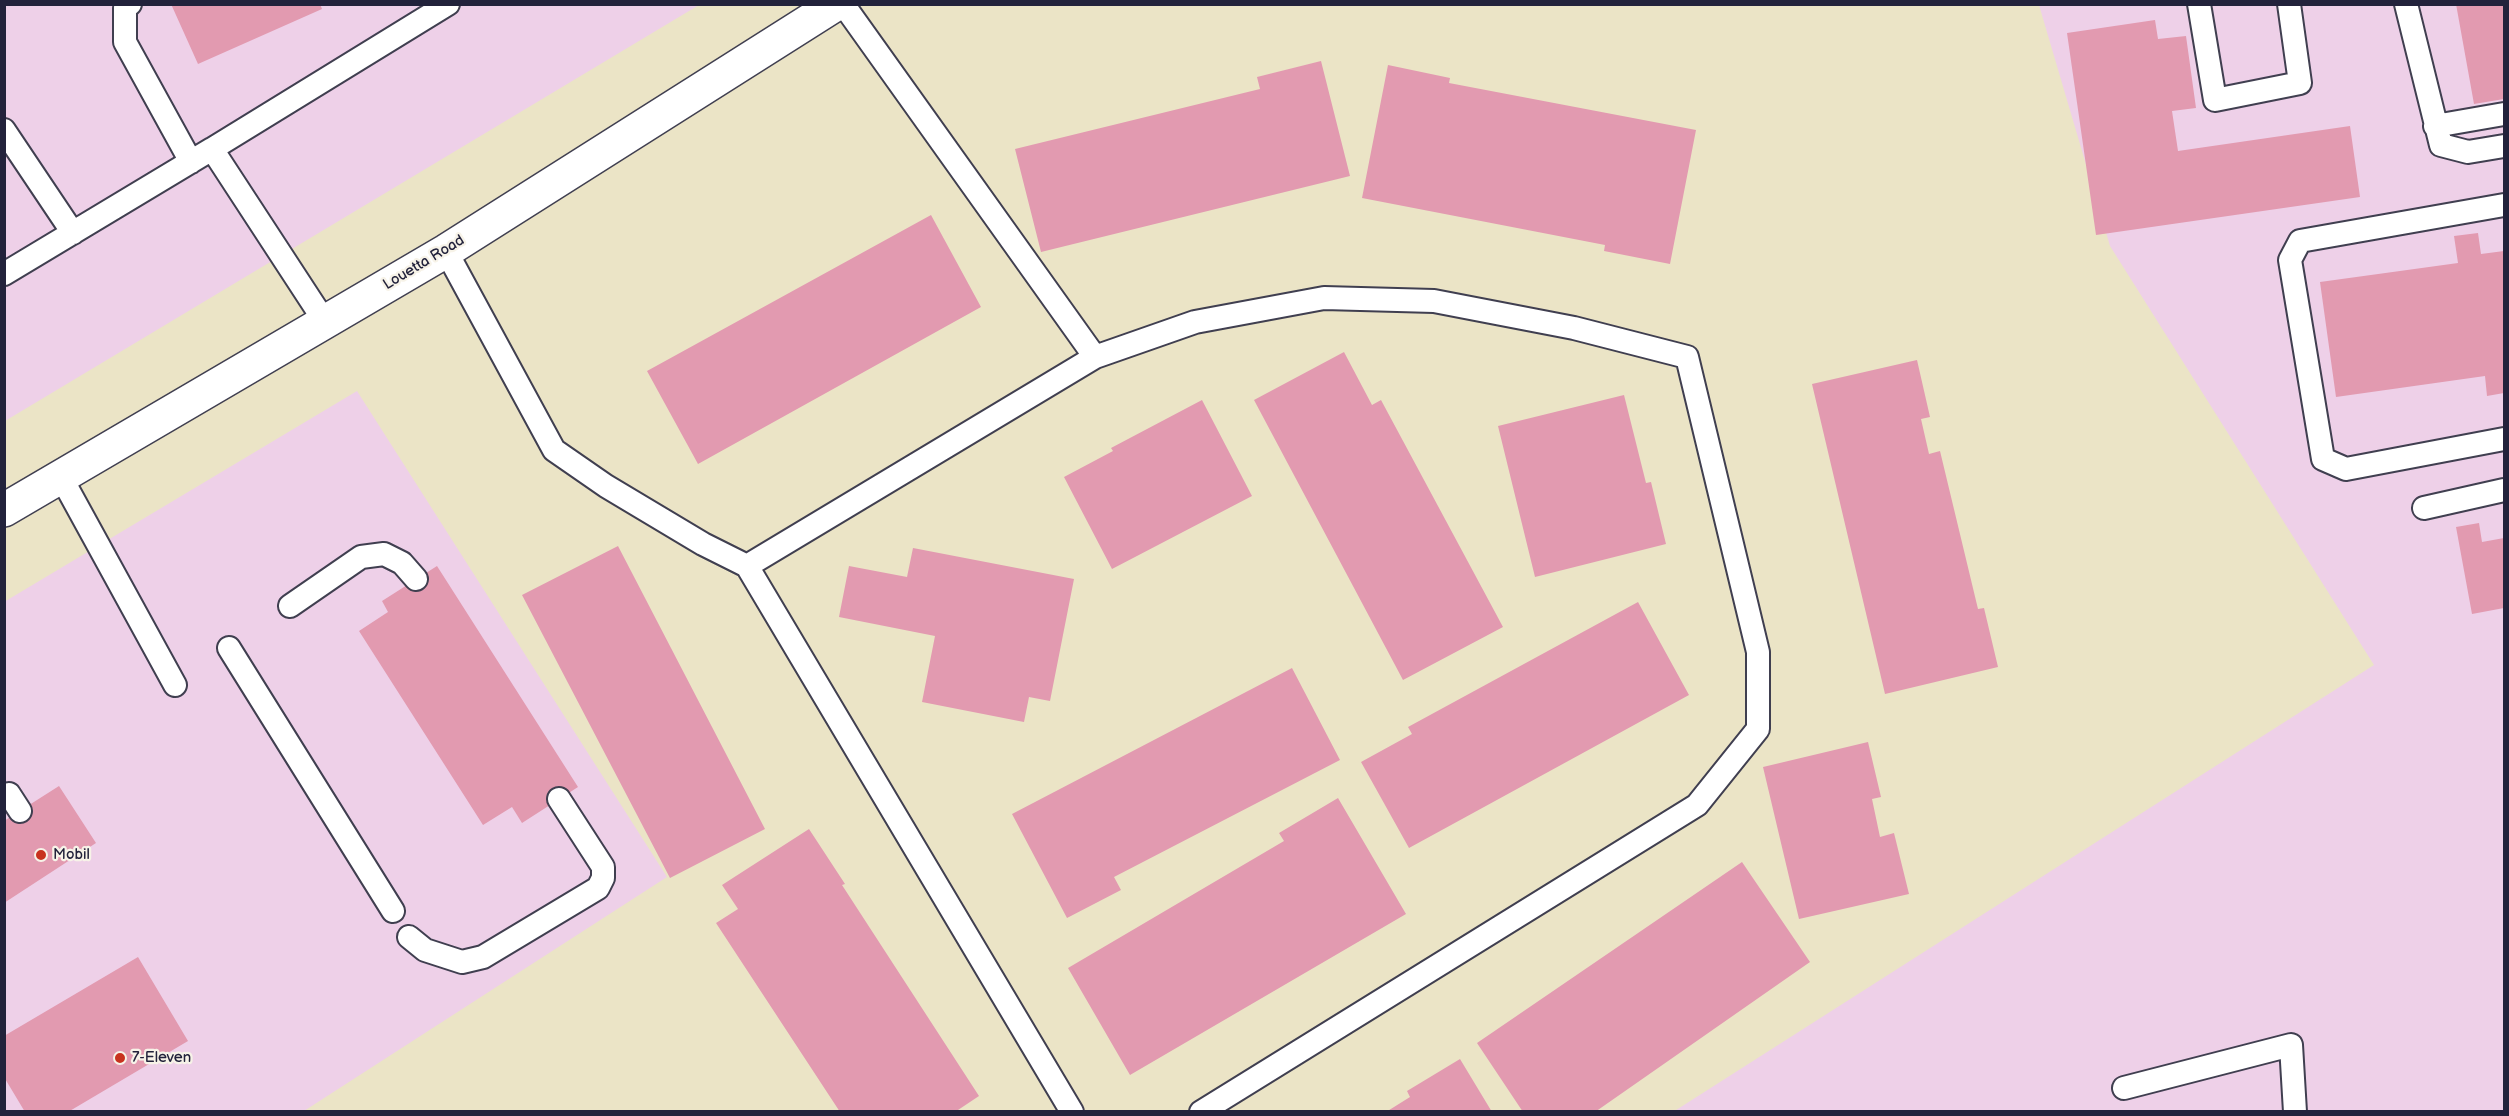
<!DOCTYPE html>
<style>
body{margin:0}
#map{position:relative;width:2509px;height:1116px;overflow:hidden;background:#ebe4c6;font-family:"Balsamiq Sans",sans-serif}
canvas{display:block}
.frame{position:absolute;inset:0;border:6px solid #22223b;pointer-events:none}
</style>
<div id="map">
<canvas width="2509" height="1116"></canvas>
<div class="frame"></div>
</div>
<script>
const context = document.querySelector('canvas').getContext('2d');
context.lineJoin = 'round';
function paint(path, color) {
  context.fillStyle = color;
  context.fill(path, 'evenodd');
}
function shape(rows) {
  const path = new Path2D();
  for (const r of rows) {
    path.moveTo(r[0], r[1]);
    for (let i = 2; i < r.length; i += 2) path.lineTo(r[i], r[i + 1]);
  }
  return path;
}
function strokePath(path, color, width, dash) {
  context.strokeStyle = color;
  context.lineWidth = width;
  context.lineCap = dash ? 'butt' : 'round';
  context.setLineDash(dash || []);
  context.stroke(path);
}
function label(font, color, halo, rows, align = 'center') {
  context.font = font + ' "Balsamiq Sans",sans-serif';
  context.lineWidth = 4.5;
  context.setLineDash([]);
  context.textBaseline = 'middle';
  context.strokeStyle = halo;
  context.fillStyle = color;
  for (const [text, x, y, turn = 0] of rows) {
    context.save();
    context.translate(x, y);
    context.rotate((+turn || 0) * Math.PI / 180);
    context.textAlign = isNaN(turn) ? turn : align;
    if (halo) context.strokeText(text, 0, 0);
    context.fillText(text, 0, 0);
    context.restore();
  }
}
const built = shape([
 [5,4,699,5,5,421],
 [2039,5,2504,5,2504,1111,1673,1112,2374,665,2110,246],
 [357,391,667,877,304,1111,5,1111,4,602]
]);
const building = shape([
 [171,4,320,4,322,9,198,64],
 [2456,4,2504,4,2504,99,2474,104],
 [2155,20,2158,39,2186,36,2196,108,2172,111,2178,151,2350,126,2360,197,2096,235,2067,33],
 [1321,61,1350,176,1041,252,1015,149,1260,89,1257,77],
 [1388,65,1450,78,1449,83,1696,130,1670,264,1604,251,1605,245,1362,198],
 [931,215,981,307,698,464,647,371],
 [2478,233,2481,254,2504,251,2504,393,2487,396,2485,376,2336,397,2320,282,2458,263,2454,236],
 [1344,352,1372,405,1381,400,1503,627,1403,680,1254,400],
 [1917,360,1930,417,1921,419,1929,454,1940,451,1978,609,1984,608,1998,667,1885,694,1812,384],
 [1624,395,1646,483,1651,482,1666,544,1535,577,1498,426],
 [1202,400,1252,496,1112,569,1064,477,1113,451,1111,448],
 [2479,523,2482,542,2504,538,2504,608,2472,614,2456,527],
 [618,546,765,829,670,878,522,595],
 [913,548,1074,579,1050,701,1029,697,1024,722,922,702,935,636,839,617,849,566,907,577],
 [437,566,578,787,522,823,512,807,483,825,359,631,388,612,382,601],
 [1638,602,1689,695,1409,848,1361,762,1412,734,1408,727],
 [1292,668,1340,760,1114,877,1121,890,1067,918,1012,814],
 [1868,742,1881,797,1872,799,1880,837,1894,833,1909,894,1799,919,1763,767],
 [59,786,96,843,4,903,4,821],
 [1338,798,1406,914,1130,1075,1068,968,1284,841,1279,833],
 [809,829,845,884,842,885,979,1096,955,1112,840,1112,716,923,738,909,722,885],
 [1742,862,1810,962,1595,1112,1523,1112,1477,1043],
 [138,957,188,1041,68,1112,25,1112,4,1077,4,1036],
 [1460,1059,1492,1112,1386,1112,1410,1097,1407,1091]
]);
const service = shape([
 [130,4,125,8,125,42,191,162],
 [843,4,1095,357],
 [2199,4,2215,100,2300,83,2289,4],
 [2406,4,2441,145,2468,152,2504,146],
 [2435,126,2504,114],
 [4,130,73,233],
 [2504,205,2300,241,2290,260,2323,459,2346,469,2504,439],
 [446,251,554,450,606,486,703,544,747,566,1072,1112],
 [4,274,212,149],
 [325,322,212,149,448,4],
 [61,477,175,685],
 [2424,508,2504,490],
 [747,566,1095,357,1195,322,1324,298,1434,301,1574,328,1687,357,1758,652,1758,729,1697,805,1201,1112],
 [290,606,361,557,384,554,402,563,416,579],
 [229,648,393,911],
 [9,794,20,811],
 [409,937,425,950,462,962,483,957,598,888,603,878,603,867,559,799],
 [2124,1088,2291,1045,2295,1112]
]);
const secondary = shape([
 [4,510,446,251,836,4]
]);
const markers = [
 [41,855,6,"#c8321e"],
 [120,1058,6,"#c8321e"]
];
const streetNames = [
 ["Louetta Road",424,263,-31]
];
const poiNames = [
 ["Mobil",53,855],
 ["7-Eleven",132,1058]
];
paint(built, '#eed0e8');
paint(building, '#e29ab0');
strokePath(service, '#403f50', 26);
strokePath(secondary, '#403f50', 36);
strokePath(service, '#fff', 22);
strokePath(secondary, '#fff', 33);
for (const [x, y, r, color] of markers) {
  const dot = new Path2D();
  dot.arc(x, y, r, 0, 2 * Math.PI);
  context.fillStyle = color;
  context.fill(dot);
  strokePath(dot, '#f7f3e8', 2);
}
label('15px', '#22223b', '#f7f3e8', streetNames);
label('15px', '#22223b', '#f7f3e8', poiNames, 'left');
</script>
